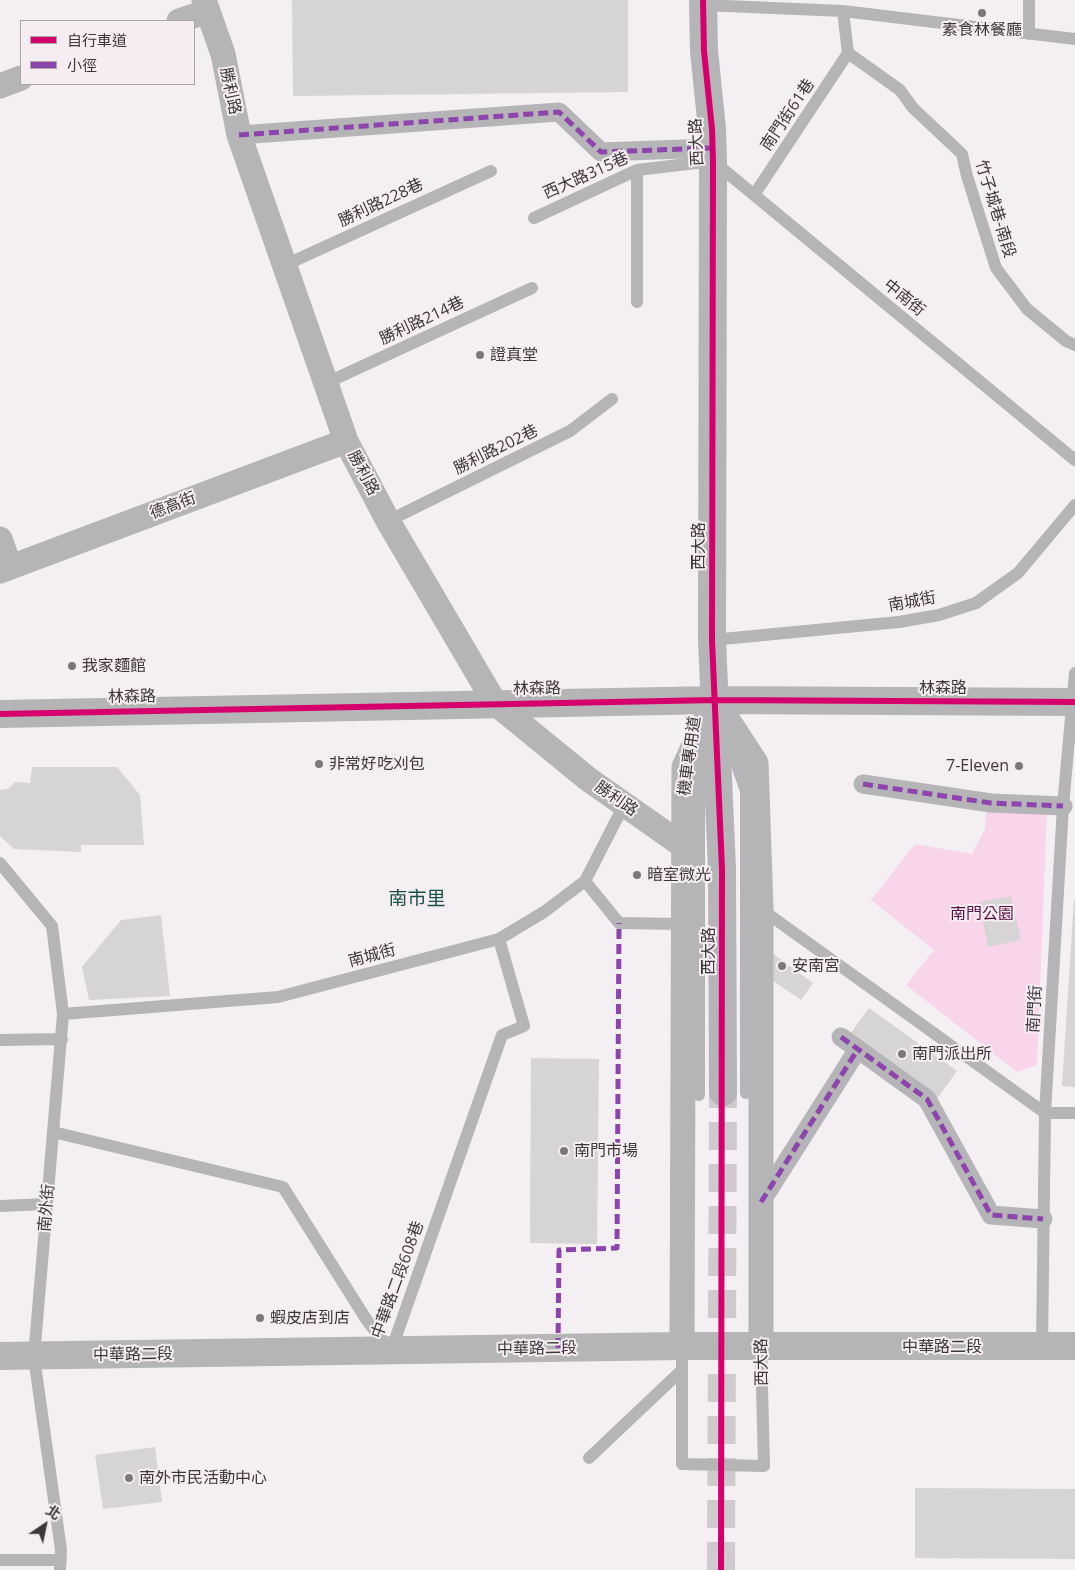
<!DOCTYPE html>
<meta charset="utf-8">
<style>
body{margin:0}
#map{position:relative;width:1075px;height:1570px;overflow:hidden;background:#f4eff2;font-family:"Open Sans","Noto Sans TC",sans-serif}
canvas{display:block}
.legend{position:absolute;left:20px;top:20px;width:175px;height:65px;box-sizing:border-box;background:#f6edf2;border:1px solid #aba5a8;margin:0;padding:6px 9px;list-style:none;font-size:15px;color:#3b383a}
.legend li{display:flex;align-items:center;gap:10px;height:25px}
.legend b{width:25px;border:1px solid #aba5a8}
.north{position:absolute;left:20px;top:1500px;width:50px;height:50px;-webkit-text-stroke:4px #f6edf2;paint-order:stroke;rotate:34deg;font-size:14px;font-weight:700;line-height:20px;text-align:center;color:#3b383a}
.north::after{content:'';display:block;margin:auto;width:18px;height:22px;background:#3b383a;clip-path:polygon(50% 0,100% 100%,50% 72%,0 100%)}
</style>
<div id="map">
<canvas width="1075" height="1570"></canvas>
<ul class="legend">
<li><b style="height:6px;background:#d6006c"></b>自行車道</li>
<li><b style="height:6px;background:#8e44ad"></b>小徑</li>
</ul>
<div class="north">北</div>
</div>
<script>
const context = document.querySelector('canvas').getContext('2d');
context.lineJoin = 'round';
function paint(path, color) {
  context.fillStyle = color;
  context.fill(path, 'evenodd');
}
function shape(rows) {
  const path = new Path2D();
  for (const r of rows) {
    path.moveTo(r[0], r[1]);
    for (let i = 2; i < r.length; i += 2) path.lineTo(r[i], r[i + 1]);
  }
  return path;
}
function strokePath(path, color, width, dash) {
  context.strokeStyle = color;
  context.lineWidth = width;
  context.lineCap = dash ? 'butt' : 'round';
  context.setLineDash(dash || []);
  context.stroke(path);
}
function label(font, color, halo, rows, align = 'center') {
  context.font = font + ' "Open Sans","Noto Sans TC",sans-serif';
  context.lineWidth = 4;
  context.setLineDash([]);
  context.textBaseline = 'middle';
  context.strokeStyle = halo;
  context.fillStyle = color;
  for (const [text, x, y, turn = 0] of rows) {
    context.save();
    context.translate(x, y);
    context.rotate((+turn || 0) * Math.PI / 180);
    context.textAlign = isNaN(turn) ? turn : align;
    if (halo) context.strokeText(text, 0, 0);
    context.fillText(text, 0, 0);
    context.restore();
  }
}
const green = shape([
 [986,808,1047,811,1037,1065,1017,1072,906,985,934,950,871,900,915,844,972,854,985,829]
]);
const building = shape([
 [292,0,628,0,628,92,293,96],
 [32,767,117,767,140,795,144,845,81,845,81,852,14,849,0,836,0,790,8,789,15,782,30,783],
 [1011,896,1021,940,988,947,979,902],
 [1074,900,1075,900,1075,1087,1062,1086],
 [161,915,170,996,89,1000,82,967,121,920],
 [772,953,813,983,801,1000,772,980],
 [869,1008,957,1071,936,1100,848,1037],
 [531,1058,599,1059,597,1244,530,1243],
 [155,1447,162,1502,103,1509,95,1455],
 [915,1488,1075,1489,1075,1559,915,1558]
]);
const tertiaryTunnel = shape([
 [721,1570,723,1092]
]);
const service = shape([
 [1029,0,1029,34],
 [703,5,843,11,1075,39],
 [843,11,848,53,900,90,913,108,962,154,967,176,996,268,1027,309,1066,341,1075,345],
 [754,195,848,53],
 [534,218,637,170,713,161,1075,460],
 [285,265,491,171],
 [637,302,637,170],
 [326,383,532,288],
 [388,521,570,431,612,399],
 [712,640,899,622,939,615,976,603,1018,573,1075,505],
 [725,731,746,791,746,1093],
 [0,863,52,926,63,1014,34,1357,61,1550,60,1570],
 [585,881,619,923,682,924],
 [761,909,1045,1113,1075,1113],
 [63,1014,278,997,499,939,544,912,585,881,624,805],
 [0,1040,62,1039],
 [699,1095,699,787,707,747],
 [53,1132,283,1187,366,1319,389,1349],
 [0,1206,47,1204],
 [682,1346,682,1464,764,1466,761,1347],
 [1042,1347,1045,1113,1063,806,1075,673],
 [391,1351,502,1035,524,1026,499,939],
 [589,1458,682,1370],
 [0,1560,61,1560]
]);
const pedestrian = shape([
 [239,135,559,112,601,152,712,148],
 [863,784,991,803,1063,806],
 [841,1037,927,1099,991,1215,1043,1219],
 [761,1202,858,1049]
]);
const minor = shape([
 [204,0,223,54,239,135,346,441,388,521,495,703,588,779,682,845],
 [179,21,208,11],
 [0,86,21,78],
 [0,539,10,567],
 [0,571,346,441],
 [715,700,756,763,761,909,761,1347],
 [682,1346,684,767,715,700]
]);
const tertiary = shape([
 [703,0,704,51,712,129,713,161,712,640,722,869,723,1092],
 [0,714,715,700,1075,702],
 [0,1356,682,1346,1075,1346]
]);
const quiet = shape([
 [239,135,559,112,601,152,712,148],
 [863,784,991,803,1063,806],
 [841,1037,927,1099,991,1215,1043,1219],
 [761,1202,858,1049],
 [558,1348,559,1250,617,1248,619,923]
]);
const cycleway = shape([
 [703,0,704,51,712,129,713,161,712,640,722,869,721,1570],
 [0,714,715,700,1075,702]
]);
const markers = [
 [982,13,5,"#7c787a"],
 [480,355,5,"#7c787a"],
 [72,666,5,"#7c787a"],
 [319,764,5,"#7c787a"],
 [1019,766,5,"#7c787a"],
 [637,875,5,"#7c787a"],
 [782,966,5,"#7c787a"],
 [902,1054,5,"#7c787a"],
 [564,1151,5,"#7c787a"],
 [260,1318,5,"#7c787a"],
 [129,1478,5,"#7c787a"]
];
const poiNames = [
 ["素食林餐廳",982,30,"center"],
 ["證真堂",490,355],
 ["我家麵館",82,666],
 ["非常好吃刈包",329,764],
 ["7-Eleven",1009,766,"right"],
 ["暗室微光",647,875],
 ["安南宮",792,966],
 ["南門派出所",912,1054],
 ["南門市場",574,1151],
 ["蝦皮店到店",270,1318],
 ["南外市民活動中心",139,1478]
];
const streetNames = [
 ["勝利路",230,91,78],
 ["南門街61巷",788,115,-56],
 ["西大路",697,142,-93],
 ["西大路315巷",586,176,-24],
 ["勝利路228巷",381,203,-25],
 ["竹子城巷-南段",995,209,73],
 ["中南街",904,298,39],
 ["勝利路214巷",422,321,-25],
 ["勝利路202巷",496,450,-26],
 ["勝利路",363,473,62],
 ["德高街",173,506,-21],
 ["西大路",699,546,-90],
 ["南城街",912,602,-10],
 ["林森路",943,688],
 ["林森路",537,689,-1],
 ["林森路",132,697,-1],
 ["機車專用道",690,756,-82],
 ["勝利路",616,799,35],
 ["西大路",709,951,-90],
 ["南城街",372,956,-15],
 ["南門街",1035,1009,-87],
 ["南外街",47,1208,-85],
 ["中華路二段608巷",398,1280,-70],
 ["中華路二段",942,1347],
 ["中華路二段",537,1349,-1],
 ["中華路二段",133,1355,-1],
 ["西大路",762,1362,-91]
];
const parkNames = [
 ["南門公園",982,914]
];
const quarterNames = [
 ["南市里",417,900]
];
paint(green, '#f8d5ea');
paint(building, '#d7d4d6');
strokePath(tertiaryTunnel, '#cfcacd', 28, [28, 14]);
strokePath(service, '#b5b4b6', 12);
strokePath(pedestrian, '#b5b4b6', 19);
strokePath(minor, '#b5b4b6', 25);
strokePath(tertiary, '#b5b4b6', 28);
strokePath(quiet, '#8e44ad', 5, [10, 5]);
strokePath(cycleway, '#d6006c', 6);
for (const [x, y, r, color] of markers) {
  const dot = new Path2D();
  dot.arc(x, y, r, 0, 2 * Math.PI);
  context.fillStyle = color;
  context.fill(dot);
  strokePath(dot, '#f6edf2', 2);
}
label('16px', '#3b383a', '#f6edf2', poiNames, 'left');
label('16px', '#3b383a', '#f6edf2', streetNames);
label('16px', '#541040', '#f6edf2', parkNames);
label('19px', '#18524a', '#f6edf2', quarterNames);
</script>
